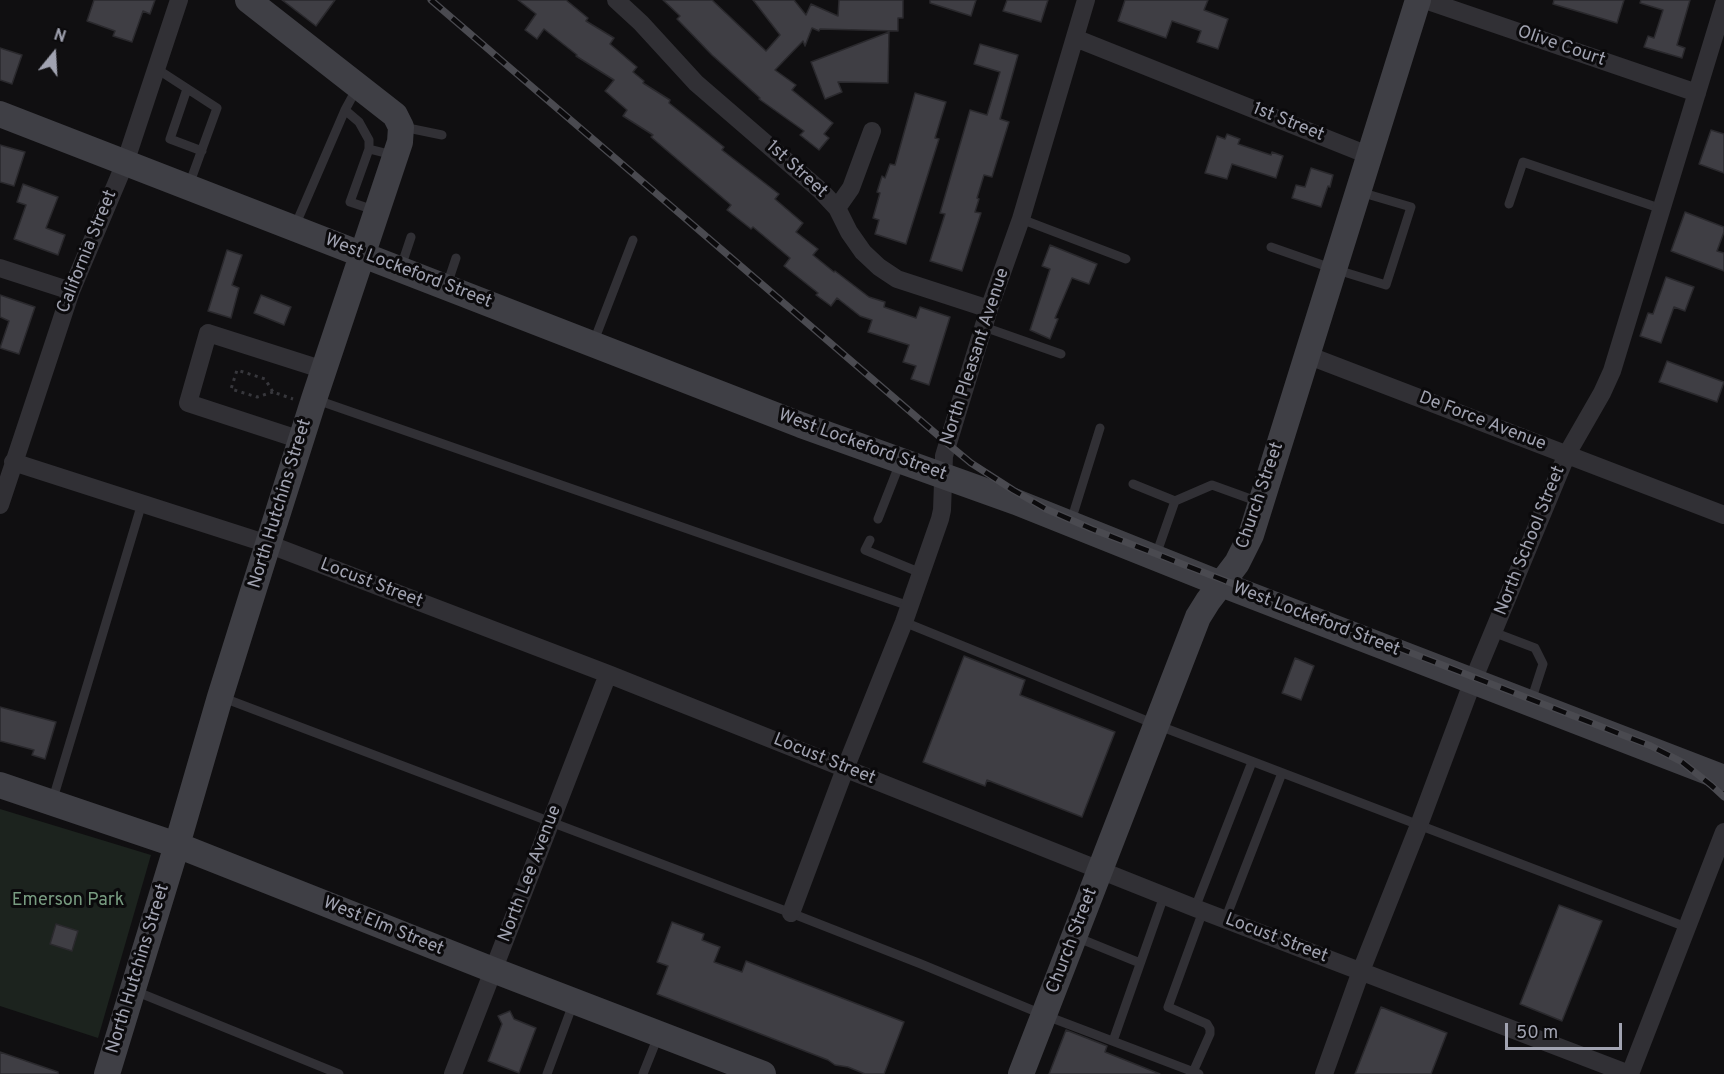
<!DOCTYPE html>
<style>
body{margin:0}
#map{position:relative;width:1724px;height:1074px;overflow:hidden;background:#100f11;font-family:Overpass,sans-serif}
canvas{display:block}
.north{position:absolute;left:24px;top:24px;width:60px;height:60px;-webkit-text-stroke:4px #0b0a0c;paint-order:stroke;rotate:18deg;font-size:16px;font-weight:700;line-height:24px;text-align:center;color:#a1a3b1}
.north::after{content:'';display:block;margin:auto;width:21px;height:27px;background:#a1a3b1;clip-path:polygon(50% 0,100% 100%,50% 72%,0 100%)}
.scale{position:absolute;left:1505px;top:1023px;width:117px;height:27px;box-sizing:border-box;border:3px solid #a1a3b1;border-top:0;padding-left:8px;font-size:18px;line-height:21px;white-space:nowrap;color:#a1a3b1;-webkit-text-stroke:4px #0b0a0c;paint-order:stroke}
</style>
<div id="map">
<canvas width="1724" height="1074"></canvas>
<div class="north">N</div>
<div class="scale">50 m</div>
</div>
<script>
const context = document.querySelector('canvas').getContext('2d');
context.lineJoin = 'round';
function paint(path, color) {
  context.fillStyle = color;
  context.fill(path, 'evenodd');
}
function shape(rows) {
  const path = new Path2D();
  for (const r of rows) {
    path.moveTo(r[0], r[1]);
    for (let i = 2; i < r.length; i += 2) path.lineTo(r[i], r[i + 1]);
  }
  return path;
}
function strokePath(path, color, width, dash) {
  context.strokeStyle = color;
  context.lineWidth = width;
  context.lineCap = dash ? 'butt' : 'round';
  context.setLineDash(dash || []);
  context.stroke(path);
}
function label(font, color, halo, rows, align = 'center') {
  context.font = font + ' Overpass,sans-serif';
  context.lineWidth = 6;
  context.setLineDash([]);
  context.textBaseline = 'middle';
  context.strokeStyle = halo;
  context.fillStyle = color;
  for (const [text, x, y, turn = 0] of rows) {
    context.save();
    context.translate(x, y);
    context.rotate((+turn || 0) * Math.PI / 180);
    context.textAlign = isNaN(turn) ? turn : align;
    if (halo) context.strokeText(text, 0, 0);
    context.fillText(text, 0, 0);
    context.restore();
  }
}
const green = shape([
 [0,809,151,855,98,1038,0,1006]
]);
const building = shape([
 [94,0,155,0,150,14,143,11,132,42,113,36,115,31,87,21,94,0],
 [282,0,335,0,316,26,282,0],
 [518,0,566,0,588,18,586,21,614,38,610,44,637,67,633,72,644,81,643,83,670,100,669,103,724,147,722,150,779,194,775,199,803,223,796,232,818,249,813,255,834,272,835,271,869,297,885,302,884,307,916,318,920,307,950,317,929,385,911,379,916,366,903,362,909,345,868,332,872,320,860,316,837,298,831,306,816,295,818,293,784,266,790,258,753,227,751,229,727,210,731,205,651,137,653,135,623,116,627,110,605,91,614,80,576,56,577,55,544,29,537,39,525,30,536,14,518,0],
 [663,0,712,0,766,51,780,35,753,0,794,0,806,15,811,4,838,16,839,0,903,0,903,18,898,18,898,31,820,29,819,31,812,28,805,46,803,41,775,70,796,85,792,90,833,123,824,134,829,138,819,150,800,135,804,131,759,99,760,98,712,55,677,19,680,16,663,0],
 [930,0,976,0,971,16,930,3,930,0],
 [1007,0,1048,0,1041,22,1003,11,1007,0],
 [1125,0,1208,0,1204,10,1228,19,1218,49,1197,42,1201,31,1172,21,1166,38,1118,21,1125,0],
 [1554,0,1624,0,1617,23,1553,4,1554,0],
 [1641,0,1690,0,1677,45,1685,48,1682,58,1644,47,1648,36,1654,38,1663,10,1640,3,1641,0],
 [889,32,888,83,838,82,842,92,825,99,811,62,889,32],
 [980,44,1018,55,1000,119,1009,122,992,177,984,175,977,198,979,199,975,212,981,213,962,271,930,261,945,214,940,213,970,110,987,115,1000,72,974,64,980,44],
 [0,48,22,55,12,84,0,80,0,48],
 [915,93,946,102,935,138,939,139,906,244,875,234,879,220,873,218,880,193,877,192,882,176,885,178,890,164,895,165,915,93],
 [1711,130,1724,134,1724,173,1699,164,1711,130],
 [1227,134,1240,139,1238,144,1271,155,1272,152,1283,156,1276,178,1232,164,1227,179,1205,173,1217,136,1225,139,1227,134],
 [0,145,25,152,14,186,0,182,0,145],
 [1311,168,1333,175,1330,187,1328,186,1321,207,1292,198,1296,185,1305,187,1311,168],
 [23,184,58,197,46,228,65,235,58,255,14,239,26,205,17,202,23,184],
 [1685,212,1724,227,1724,232,1717,251,1724,253,1724,271,1671,251,1685,212],
 [1050,245,1097,264,1089,284,1072,278,1055,318,1058,319,1050,339,1030,330,1050,269,1042,266,1050,245],
 [227,250,242,255,232,285,239,288,231,318,208,311,227,250],
 [1666,277,1694,287,1685,311,1674,307,1661,343,1640,336,1648,313,1653,314,1666,277],
 [0,295,35,307,19,354,0,348,9,321,0,317,0,295],
 [261,295,291,307,284,325,254,313,261,295],
 [1667,361,1724,382,1717,402,1659,382,1667,361],
 [964,656,1025,680,1020,695,1115,732,1082,817,987,780,985,786,923,762,964,656],
 [1295,658,1314,666,1301,700,1282,693,1295,658],
 [0,707,56,722,45,759,32,755,34,750,0,741,0,707],
 [1559,905,1602,921,1562,1021,1520,1004,1559,905],
 [672,922,704,934,702,940,720,947,714,962,742,972,746,961,904,1022,884,1074,865,1074,848,1067,835,1065,828,1060,657,994,668,966,657,962,672,922],
 [56,924,78,931,72,951,50,944,56,924],
 [1381,1007,1447,1033,1431,1074,1355,1074,1381,1007],
 [510,1011,514,1019,536,1028,519,1073,488,1061,502,1024,498,1016,510,1011],
 [1066,1030,1107,1046,1105,1052,1160,1074,1049,1074,1066,1030],
 [0,1052,58,1072,58,1074,0,1074,0,1052]
]);
const path = shape([
 [273,392,257,397,231,389,237,370,265,379,273,392,293,399]
]);
const lane = shape([
 [157,69,217,108,189,185],
 [187,89,170,139,202,151],
 [345,110,359,122,369,140,369,149,393,155],
 [403,127,442,135],
 [369,149,350,202,377,211],
 [1509,204,1523,162,1662,209],
 [1021,219,1126,259],
 [295,226,345,110,357,88],
 [1271,247,1334,269,1386,285,1411,207,1360,192],
 [401,267,411,237],
 [447,285,456,258],
 [984,327,1061,354],
 [594,341,633,240],
 [317,400,909,606],
 [1133,484,1175,501],
 [878,519,900,463],
 [1071,521,1100,428],
 [870,540,865,550,921,573],
 [1156,555,1175,501,1212,485,1259,502],
 [904,622,1157,725,1686,927],
 [1493,632,1535,648,1543,664,1531,701],
 [221,697,791,913,921,964,1044,1015,1199,1074],
 [52,802,142,503],
 [1195,908,1252,762],
 [1225,920,1282,773],
 [1076,937,1140,963],
 [135,991,339,1074],
 [1113,1041,1164,896],
 [1193,1072,1210,1034,1210,1029,1207,1024,1168,1007,1203,911],
 [547,1074,573,1004],
 [643,1074,659,1034]
]);
const street = shape([
 [616,0,641,23,696,83,821,191,837,208,849,232,863,252,879,267,897,279,989,309],
 [1425,0,1697,93],
 [1075,38,1368,155],
 [837,208,851,188,872,131],
 [0,268,71,291],
 [1307,355,1724,515],
 [301,440,188,403,208,333,324,370],
 [13,462,268,544,608,674,1195,908,1629,1074],
 [0,505,71,291,125,163,179,0],
 [791,913,845,769,904,622,940,519,942,510,944,456,989,309,1021,219,1086,0],
 [453,1074,608,674],
 [1324,1074,1361,971,1419,825,1474,678,1567,454,1602,393,1612,371,1724,4],
 [1630,1074,1724,832]
]);
const secondary = shape([
 [0,114,801,425,1016,502,1221,584,1724,778],
 [0,785,177,845,493,970,763,1074],
 [107,1074,177,845,220,697,268,544,314,399,400,142,401,127,395,115,248,0],
 [1021,1074,1198,617,1208,601,1237,563,1251,535,1418,0]
]);
const rail = shape([
 [431,0,948,444,971,463,1013,490,1046,509,1092,529,1651,746,1682,762,1711,785,1724,797]
]);
const streetNames = [
 ["Olive Court",1561,47,19],
 ["1st Street",1288,123,22],
 ["1st Street",796,170,42],
 ["California Street",88,252,-68],
 ["West Lockeford Street",408,272,21],
 ["North Pleasant Avenue",976,357,-72],
 ["De Force Avenue",1482,422,21],
 ["West Lockeford Street",862,446,20],
 ["Church Street",1261,496,-71],
 ["North Hutchins Street",281,504,-73],
 ["North School Street",1531,541,-68],
 ["Locust Street",371,584,21],
 ["West Lockeford Street",1316,620,21],
 ["Locust Street",824,760,22],
 ["North Lee Avenue",531,874,-69],
 ["West Elm Street",383,927,22],
 ["Locust Street",1276,939,21],
 ["Church Street",1073,941,-69],
 ["North Hutchins Street",139,969,-73]
];
const parkNames = [
 ["Emerson Park",68,901]
];
paint(green, '#1c231e');
paint(building, '#3f3e44');
strokePath(building, '#2a292d', 1.5);
strokePath(path, '#37373c', 3, [3, 4.5]);
strokePath(lane, '#313035', 9);
strokePath(street, '#313035', 18);
strokePath(secondary, '#3f3f45', 26);
strokePath(rail, '#4a4a50', 7);
strokePath(rail, '#0b0a0c', 4.5, [14]);
label('18px', '#a1a3b1', '#0b0a0c', streetNames);
label('18px', '#789c81', '#0b0a0c', parkNames);
</script>
